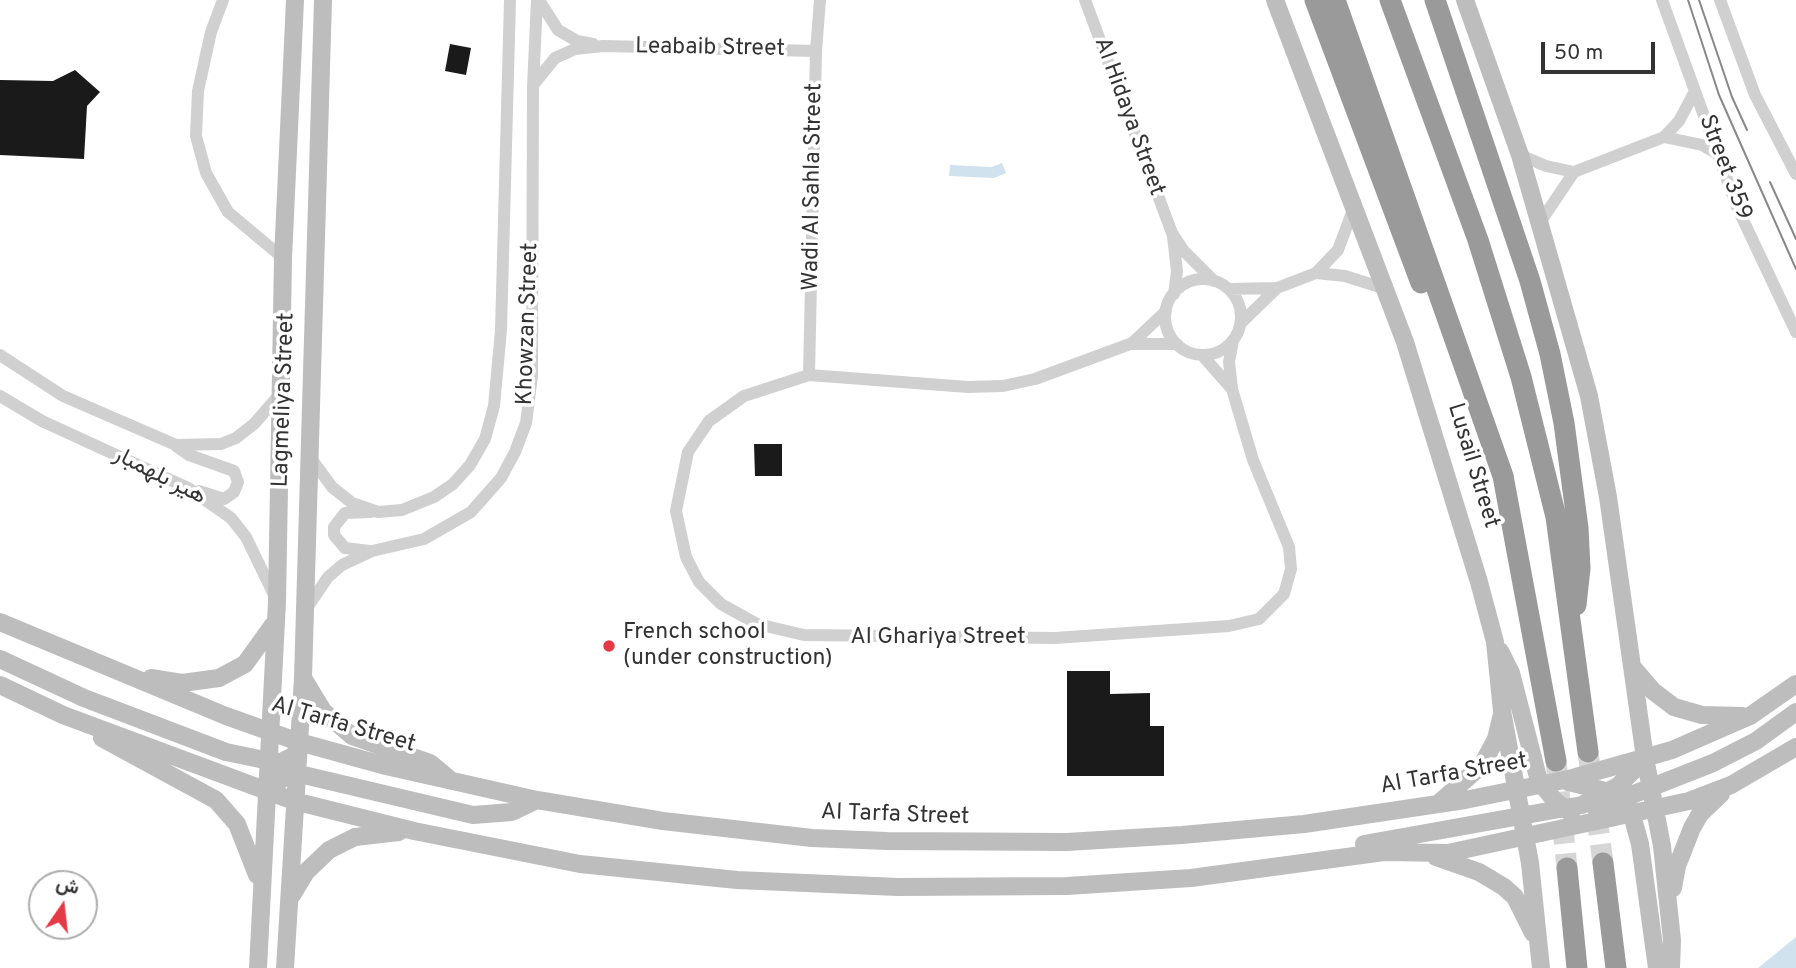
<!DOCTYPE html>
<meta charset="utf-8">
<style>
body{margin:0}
#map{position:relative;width:1796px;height:968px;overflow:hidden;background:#fff;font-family:Overpass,Vazirmatn,sans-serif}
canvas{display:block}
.north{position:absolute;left:28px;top:870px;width:70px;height:70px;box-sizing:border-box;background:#fff;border:2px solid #adadad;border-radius:50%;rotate:14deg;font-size:19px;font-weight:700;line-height:28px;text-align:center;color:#333}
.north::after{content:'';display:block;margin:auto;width:24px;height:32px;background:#e63946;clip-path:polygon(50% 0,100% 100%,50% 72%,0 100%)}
.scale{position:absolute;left:1541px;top:42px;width:114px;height:32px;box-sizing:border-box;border:4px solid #333;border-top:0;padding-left:9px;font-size:21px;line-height:24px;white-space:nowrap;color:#333;-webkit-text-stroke:5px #fff;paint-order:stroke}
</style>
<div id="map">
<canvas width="1796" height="968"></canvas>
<div class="north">ش</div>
<div class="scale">50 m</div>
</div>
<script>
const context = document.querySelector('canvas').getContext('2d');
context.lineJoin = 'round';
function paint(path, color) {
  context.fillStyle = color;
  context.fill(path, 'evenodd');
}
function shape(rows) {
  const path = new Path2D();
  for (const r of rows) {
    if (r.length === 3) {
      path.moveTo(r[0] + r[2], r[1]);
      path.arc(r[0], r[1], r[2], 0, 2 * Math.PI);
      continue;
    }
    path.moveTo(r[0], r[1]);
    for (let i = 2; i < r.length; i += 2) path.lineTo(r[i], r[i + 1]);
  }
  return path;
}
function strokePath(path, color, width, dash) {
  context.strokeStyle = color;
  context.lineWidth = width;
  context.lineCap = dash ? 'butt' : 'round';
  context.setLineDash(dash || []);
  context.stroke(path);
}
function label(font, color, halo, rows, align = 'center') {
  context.font = font + ' Overpass,Vazirmatn,sans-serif';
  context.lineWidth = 7;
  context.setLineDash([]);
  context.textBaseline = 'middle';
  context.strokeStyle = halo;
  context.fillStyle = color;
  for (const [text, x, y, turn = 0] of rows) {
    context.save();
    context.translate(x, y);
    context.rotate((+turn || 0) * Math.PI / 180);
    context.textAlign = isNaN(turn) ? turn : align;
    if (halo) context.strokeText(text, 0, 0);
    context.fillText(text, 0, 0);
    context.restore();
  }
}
const water = shape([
 [1002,163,1006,173,994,178,949,176,950,165,992,167],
 [1796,937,1796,968,1758,968]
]);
const building = shape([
 [450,44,471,48,466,75,445,71],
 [75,70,100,92,87,106,84,159,0,155,0,80,53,81],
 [754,444,782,444,782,476,755,476],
 [1067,671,1110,671,1110,694,1150,693,1150,726,1164,726,1164,776,1067,776]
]);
const highwayTunnel = shape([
 [1588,752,1603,863],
 [1556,761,1567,868]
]);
const street = shape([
 [223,0,211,32,198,91,196,136,206,173,228,212,283,258],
 [539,0,558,30,577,41,593,44],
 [1085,0,1172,233,1184,251,1214,281],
 [1662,0,1737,207,1796,332],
 [1720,0,1755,95,1796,174],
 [534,84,555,58,575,49,603,46,816,51],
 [1664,137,1702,145,1718,154],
 [1520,155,1546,166,1574,172],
 [1541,221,1574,172,1664,137,1679,121,1695,91],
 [1173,237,1177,271,1174,294],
 [1316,273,1338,250,1354,207],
 [1203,317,38],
 [1229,289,1277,288],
 [1241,323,1277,288,1316,273,1345,276,1386,289],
 [1131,344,1166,311],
 [1177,344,1130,344,1035,379,1003,386,968,387,809,375,744,396,709,421,688,452,676,511,686,557,699,582,721,604,757,624,804,635,1055,638,1229,626,1259,619,1284,594,1291,569,1289,547,1253,460,1232,389,1229,362,1233,341],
 [0,355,63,396,176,445,221,444,236,438,254,424,281,393],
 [1202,355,1231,388],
 [809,375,816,51,820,0],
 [0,396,42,421,188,488,231,518,246,537,275,597],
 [176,446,189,455,234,471,238,482,234,492,224,499,199,491],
 [310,457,332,487,352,503,378,512,402,510,434,497,453,484,470,465,485,439,494,406,501,330,510,0],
 [369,551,345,548,334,535,334,527,345,513,371,512],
 [305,611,328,577,342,565,372,551,424,539,471,512,501,478,515,452,526,423,532,376,533,87,537,0]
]);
const secondary = shape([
 [1275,0,1405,342,1479,582,1495,642,1502,711,1530,863,1541,968],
 [1465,0,1520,155,1589,396,1608,497,1645,758,1662,846,1672,940,1671,968],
 [0,622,226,716,299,742,386,766,537,800,663,821,812,838,887,841,1067,842,1182,835,1304,824,1465,800,1569,779,1672,750,1750,716,1796,684],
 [1500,651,1511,673,1539,781,1555,801,1571,813],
 [0,659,84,698,226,752,279,763,295,755,298,744],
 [1634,669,1653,691,1674,707,1702,715,1743,716],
 [151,678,182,683,219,678,245,664,273,625],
 [303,678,323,711,352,736,430,763,448,778],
 [0,685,63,715,294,801,414,831,580,864,737,880,898,887,1067,886,1191,878,1384,852,1448,853,1689,801,1731,785,1796,747],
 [102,738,216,800,237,824,257,875],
 [1568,782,1610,792,1632,815,1640,844,1657,968],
 [267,791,291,772,473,815,512,812,537,800],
 [1439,803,1482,765,1496,739,1501,718],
 [1596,809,1713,763,1756,741,1796,712],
 [1364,844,1582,805,1618,786,1643,761],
 [1436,857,1479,872,1504,887,1515,897,1533,933],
 [1673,888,1677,866,1692,828,1700,814,1721,794],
 [292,895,306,872,329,850,355,837,399,832],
 [258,968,277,602,283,258,295,0],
 [285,968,303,678,323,0]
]);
const highway = shape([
 [1315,0,1421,283],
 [1335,0,1503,476,1556,761],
 [1390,0,1478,240,1521,377,1556,517,1588,752],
 [1435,0,1530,281,1550,354,1564,423,1578,528,1580,568,1576,605],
 [1603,863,1616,968],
 [1567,868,1577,968]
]);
const tram = shape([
 [1688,0,1719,95,1796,269],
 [1699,0,1732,97,1747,130],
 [1770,182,1796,239]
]);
const markers = [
 [609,646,7,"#e63946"]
];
const streetNames = [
 ["Leabaib Street",710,49,1],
 ["Al Hidaya Street",1128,117,70],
 ["Street 359",1724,168,69],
 ["Wadi Al Sahla Street",814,187,-89],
 ["Khowzan Street",529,324,-88],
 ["Lagmeliya Street",285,400,-88],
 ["Lusail Street",1472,466,73],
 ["هير بلهمبار",159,477,27],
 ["Al Ghariya Street",938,638],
 ["Al Tarfa Street",343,726,16],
 ["Al Tarfa Street",1454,775,-10],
 ["Al Tarfa Street",895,816,2]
];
const poiNames = [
 ["French school",623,633],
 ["(under construction)",623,659]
];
paint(water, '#cfe2ee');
paint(building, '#1a1a1a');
strokePath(highwayTunnel, '#d6d6d6', 21, [21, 10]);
strokePath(street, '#d0d0d0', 12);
strokePath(secondary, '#bdbdbd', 18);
strokePath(highway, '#9a9a9a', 21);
strokePath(tram, '#888', 2);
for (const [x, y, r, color] of markers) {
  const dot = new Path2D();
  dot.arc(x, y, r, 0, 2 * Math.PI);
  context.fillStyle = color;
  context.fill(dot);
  strokePath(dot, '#fff', 2.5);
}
label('23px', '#333', '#fff', streetNames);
label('23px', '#333', '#fff', poiNames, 'left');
</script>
